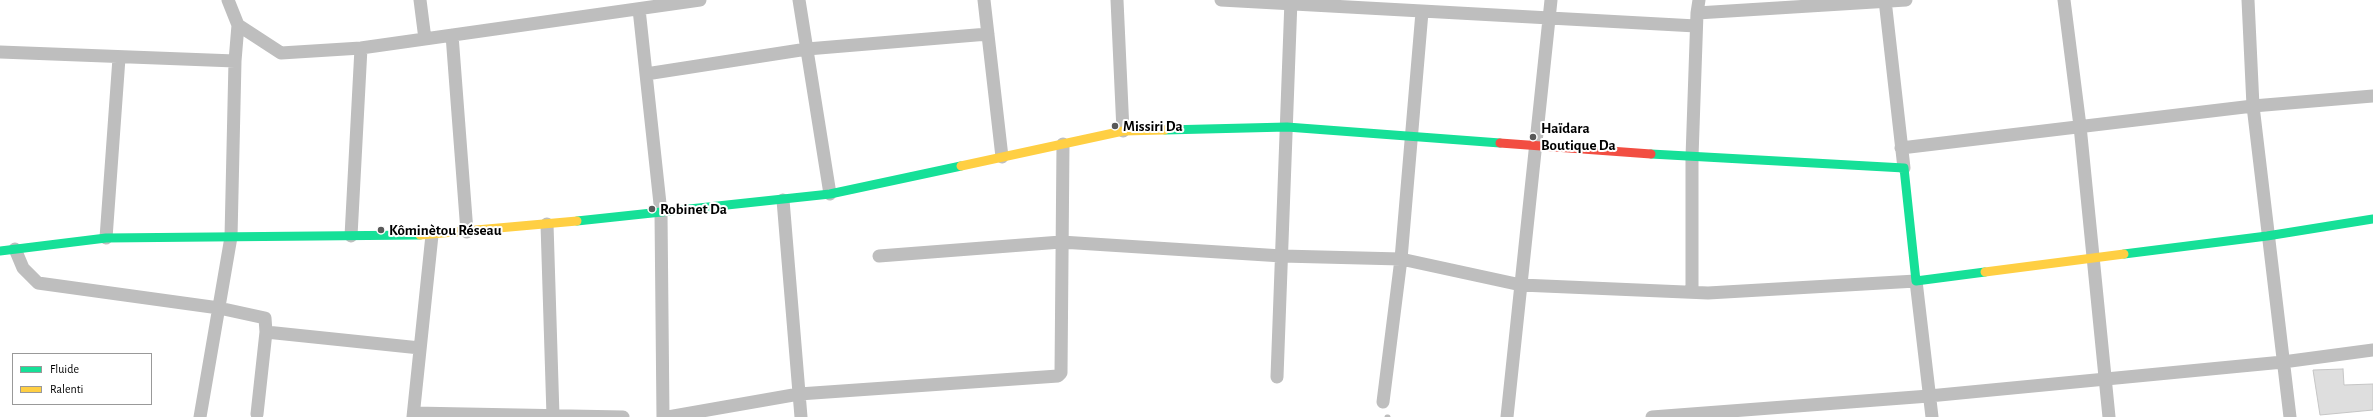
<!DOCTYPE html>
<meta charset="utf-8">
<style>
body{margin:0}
#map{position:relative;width:2373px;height:417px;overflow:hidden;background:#fff;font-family:"Alegreya Sans",sans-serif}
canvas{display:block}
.legend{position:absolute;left:12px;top:353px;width:140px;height:52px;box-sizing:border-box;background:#fff;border:1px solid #999;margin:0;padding:5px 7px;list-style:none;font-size:12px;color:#000}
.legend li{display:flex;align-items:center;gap:8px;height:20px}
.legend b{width:20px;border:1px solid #999}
</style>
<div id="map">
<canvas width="2373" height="417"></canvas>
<ul class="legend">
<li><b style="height:5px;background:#16e098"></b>Fluide</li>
<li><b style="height:5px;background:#ffcf43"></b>Ralenti</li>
</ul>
</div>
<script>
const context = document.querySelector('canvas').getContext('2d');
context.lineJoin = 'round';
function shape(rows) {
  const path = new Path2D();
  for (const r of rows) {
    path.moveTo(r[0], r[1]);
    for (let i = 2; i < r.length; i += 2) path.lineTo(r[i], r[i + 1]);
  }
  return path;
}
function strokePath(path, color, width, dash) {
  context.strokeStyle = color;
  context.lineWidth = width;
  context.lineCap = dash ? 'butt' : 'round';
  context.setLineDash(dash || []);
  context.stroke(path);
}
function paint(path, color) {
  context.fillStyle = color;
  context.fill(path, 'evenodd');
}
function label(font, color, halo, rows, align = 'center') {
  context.font = font + ' "Alegreya Sans",sans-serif';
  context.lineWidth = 4;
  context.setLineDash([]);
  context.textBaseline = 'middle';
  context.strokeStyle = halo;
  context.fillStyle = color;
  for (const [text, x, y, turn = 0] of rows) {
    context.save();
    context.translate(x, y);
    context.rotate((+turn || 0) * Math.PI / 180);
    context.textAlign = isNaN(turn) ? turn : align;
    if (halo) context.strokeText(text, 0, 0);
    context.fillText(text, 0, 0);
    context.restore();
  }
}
const stream = shape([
 [1387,417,1388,417]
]);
const building = shape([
 [2343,369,2344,385,2373,384,2373,410,2320,415,2313,370,2343,369]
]);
const street = shape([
 [228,0,238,25,281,53,361,48,700,0],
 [420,0,425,39],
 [799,0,830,194],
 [984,0,1002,157],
 [1117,0,1123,131],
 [1221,0,1696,26],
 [1885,0,1904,168],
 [2064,0,2080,126,2109,417],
 [2248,0,2253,106,2290,417],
 [639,9,661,213,663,417],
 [1697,13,1906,0],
 [452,35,467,232],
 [0,52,235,61],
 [646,74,807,49,988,34],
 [1901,148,2253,106,2373,96],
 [783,200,801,417],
 [547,224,553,416],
 [351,236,361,48],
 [106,238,119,58],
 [15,249,23,268,38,283,219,308,265,318,266,332,257,414],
 [879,256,1061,242,1282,256,1401,259,1521,285,1708,293,1916,281,1932,417],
 [1692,291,1692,157,1697,13,1699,0],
 [266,332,420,348],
 [1277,377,1291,0],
 [1383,402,1401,259,1422,12],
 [414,413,623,417],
 [200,417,231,237,235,61,238,25],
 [413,417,432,235],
 [668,417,799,394,1058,376,1061,373,1063,144],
 [1507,417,1551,0],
 [1652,417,1929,396,2283,362,2373,350]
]);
const fast = shape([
 [1165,130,1287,127,1500,143],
 [1651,154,1904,168,1916,281,1985,272],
 [577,221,830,194,961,166],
 [0,251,106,238,420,235],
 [2124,254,2267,236,2373,219]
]);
const slow = shape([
 [961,166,1123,131,1165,130],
 [420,235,577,221],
 [1985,272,2124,254]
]);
const jam = shape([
 [1500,143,1651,154]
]);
const markers = [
 [1115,126,4,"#595959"],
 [1533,137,4,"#595959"],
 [652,209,4,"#595959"],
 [381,230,4,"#595959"]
];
const poiNames = [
 ["Missiri Da",1123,126],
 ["Haïdara",1541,128],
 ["Boutique Da",1541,145],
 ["Robinet Da",660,209],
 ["Kôminètou Réseau",389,230]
];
strokePath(stream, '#bdbdbd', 5);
paint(building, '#dedede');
strokePath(building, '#c6c6c6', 1);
strokePath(street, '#bebebe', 13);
strokePath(fast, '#16e098', 9);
strokePath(slow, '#ffcf43', 9);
strokePath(jam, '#f24e42', 9);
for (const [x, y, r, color] of markers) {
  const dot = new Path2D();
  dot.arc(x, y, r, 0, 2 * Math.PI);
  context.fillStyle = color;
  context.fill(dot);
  strokePath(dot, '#fff', 1.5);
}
label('bold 15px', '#000', '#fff', poiNames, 'left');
</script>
